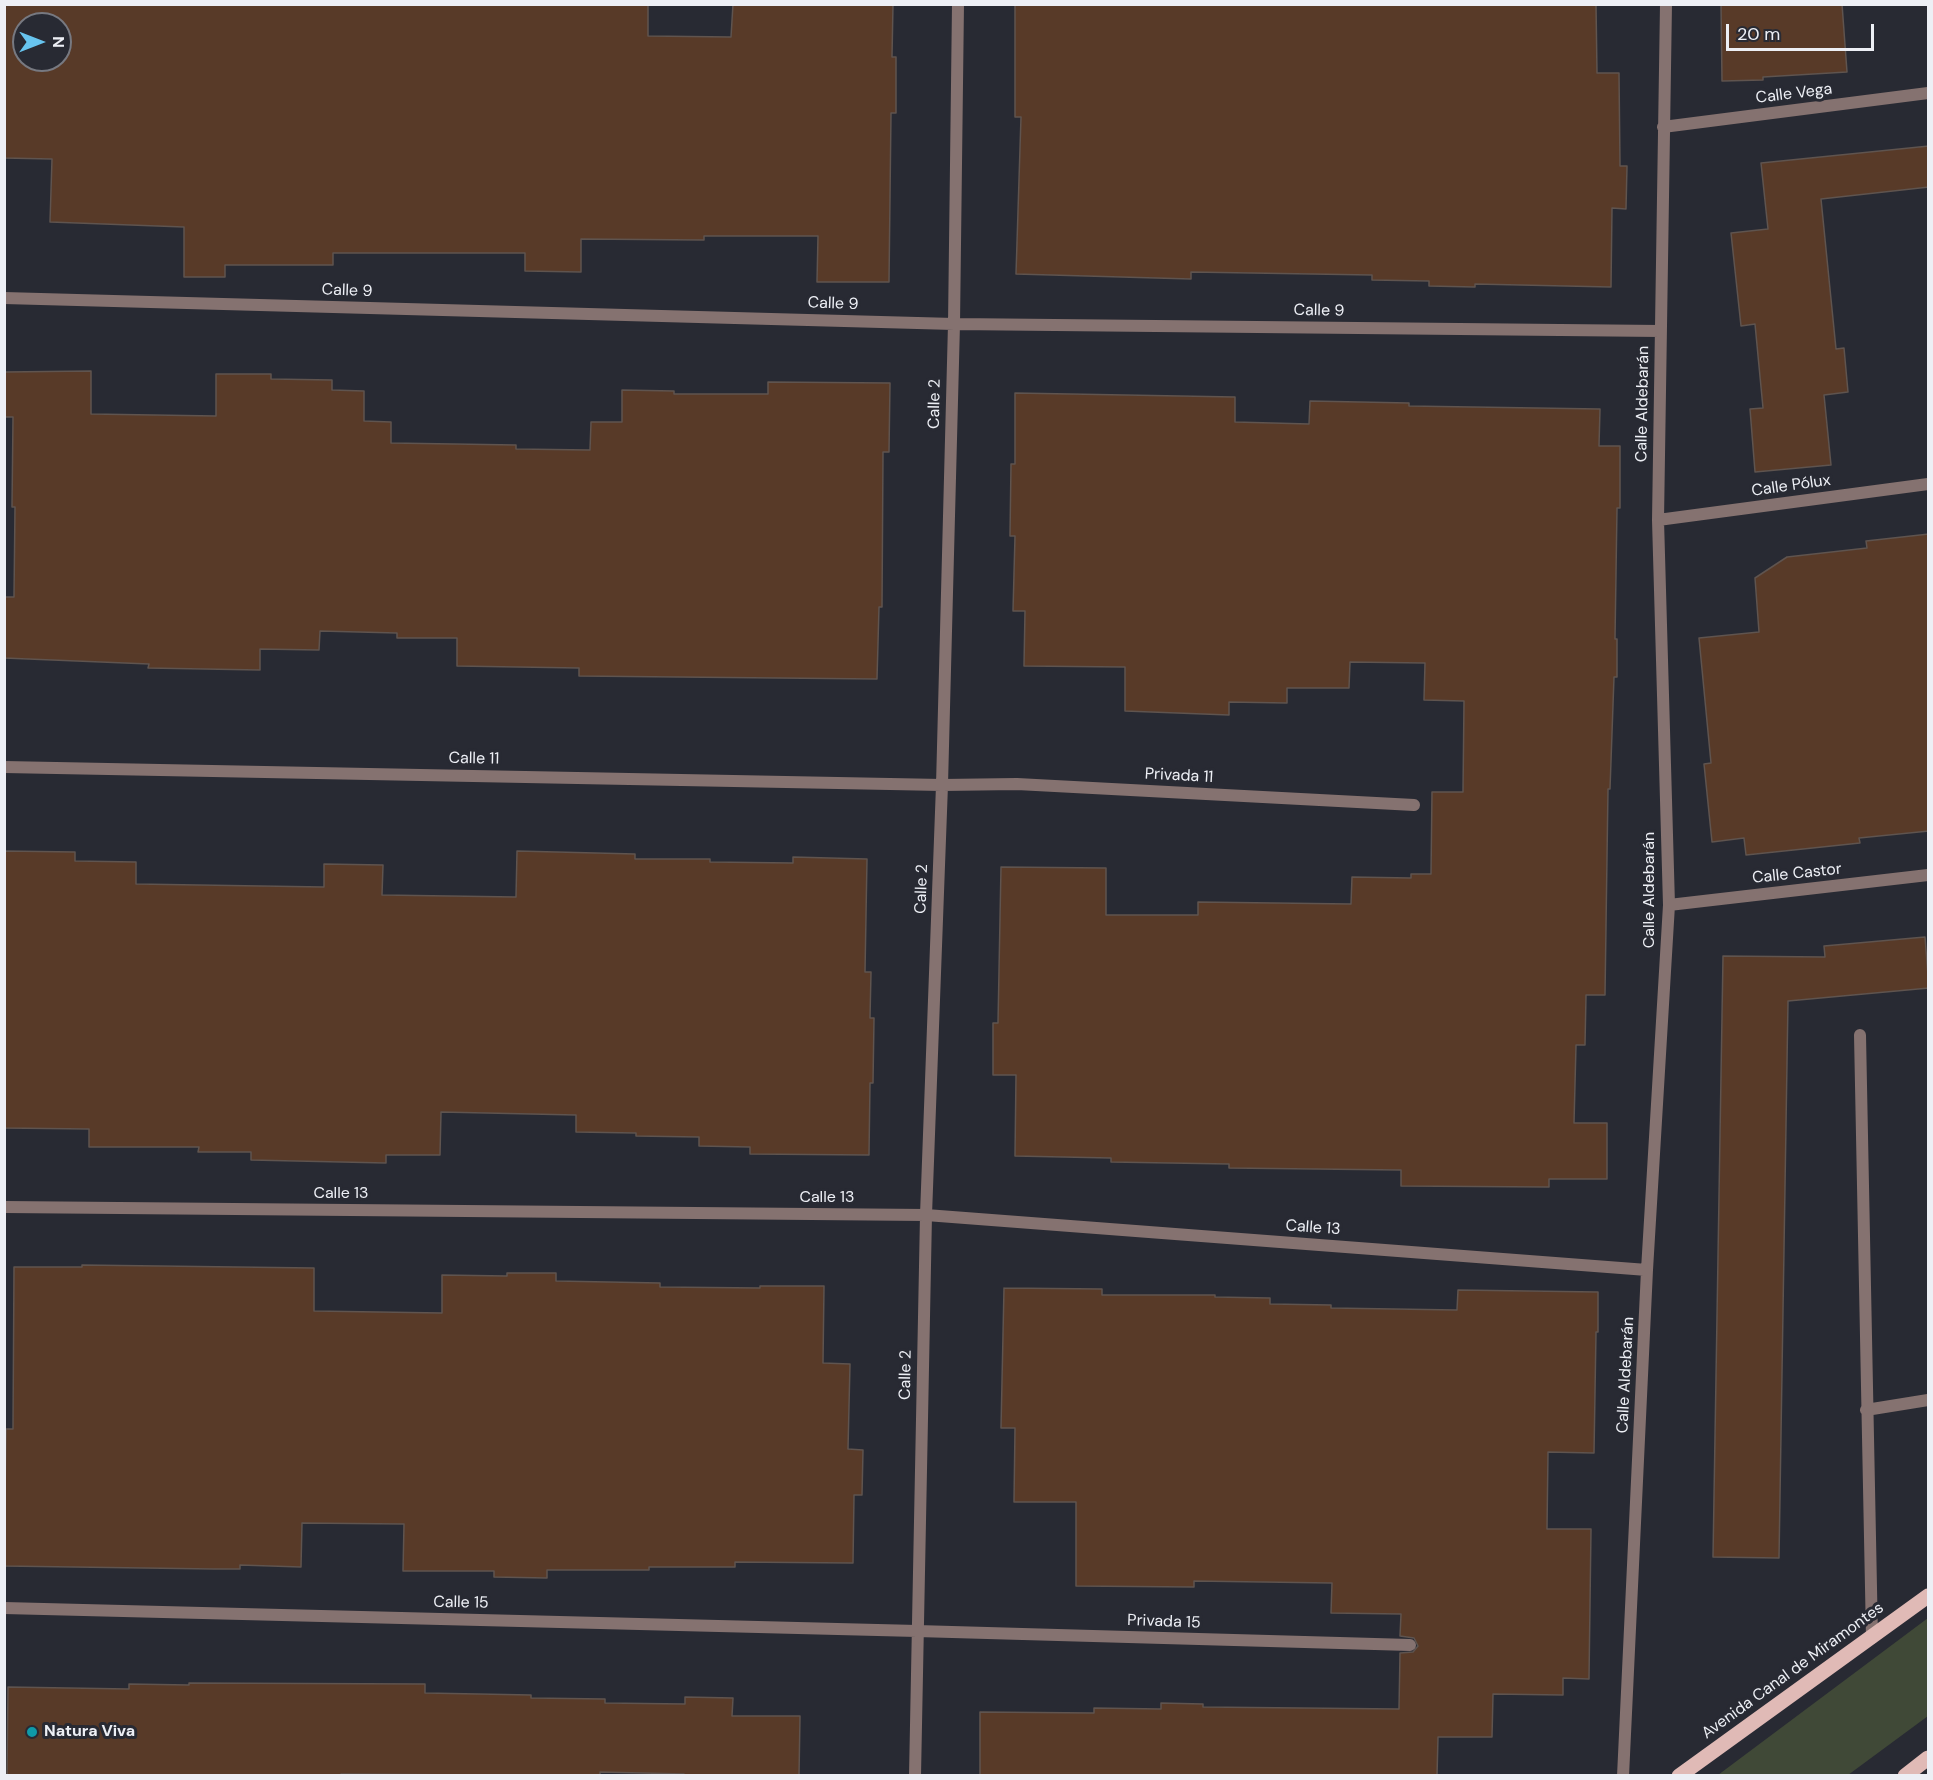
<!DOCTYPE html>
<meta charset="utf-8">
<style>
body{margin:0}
#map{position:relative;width:1933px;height:1780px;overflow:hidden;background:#282a33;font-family:"DM Sans",sans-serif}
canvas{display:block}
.frame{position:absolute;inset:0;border:6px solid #edeff5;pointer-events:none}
.north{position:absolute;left:12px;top:12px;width:60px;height:60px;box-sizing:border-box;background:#282a33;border:2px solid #777981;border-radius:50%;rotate:90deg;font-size:16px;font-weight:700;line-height:24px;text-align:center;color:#edeff5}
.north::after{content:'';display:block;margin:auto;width:21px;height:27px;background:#67c4ef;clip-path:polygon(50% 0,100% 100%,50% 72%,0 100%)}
.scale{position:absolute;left:1726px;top:24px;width:148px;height:27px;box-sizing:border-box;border:3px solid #edeff5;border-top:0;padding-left:8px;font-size:18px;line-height:21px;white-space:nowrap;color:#edeff5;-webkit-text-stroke:4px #282a33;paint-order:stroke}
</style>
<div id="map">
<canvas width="1933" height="1780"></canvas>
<div class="frame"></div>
<div class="north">N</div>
<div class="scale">20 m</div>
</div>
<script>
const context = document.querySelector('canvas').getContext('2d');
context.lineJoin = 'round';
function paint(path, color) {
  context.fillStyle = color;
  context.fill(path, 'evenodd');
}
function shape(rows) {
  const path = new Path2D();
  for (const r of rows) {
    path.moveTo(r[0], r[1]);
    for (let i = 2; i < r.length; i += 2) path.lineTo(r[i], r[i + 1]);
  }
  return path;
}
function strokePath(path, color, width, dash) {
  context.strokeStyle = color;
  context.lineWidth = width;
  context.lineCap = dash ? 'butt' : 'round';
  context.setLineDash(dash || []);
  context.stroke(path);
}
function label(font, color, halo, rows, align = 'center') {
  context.font = font + ' "DM Sans",sans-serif';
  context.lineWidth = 6;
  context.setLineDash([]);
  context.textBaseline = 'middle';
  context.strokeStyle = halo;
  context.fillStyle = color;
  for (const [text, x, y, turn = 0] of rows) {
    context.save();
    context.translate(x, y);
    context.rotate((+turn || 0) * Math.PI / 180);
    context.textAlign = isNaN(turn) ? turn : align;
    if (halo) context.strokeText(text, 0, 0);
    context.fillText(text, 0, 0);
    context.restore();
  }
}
const green = shape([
 [1928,1618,1928,1716,1848,1775,1718,1775]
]);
const building = shape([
 [4,4,648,4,648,36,731,37,733,4,893,4,892,57,896,57,896,113,891,113,889,282,817,282,818,236,704,236,704,240,581,239,581,272,525,271,525,253,333,253,333,265,225,265,225,277,184,277,184,227,50,222,52,159,4,158,4,4],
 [24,24,60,24,60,60,24,60,24,24],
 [1015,4,1596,4,1597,73,1619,73,1620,166,1627,166,1626,209,1612,208,1611,287,1475,284,1475,287,1429,286,1429,281,1372,280,1372,275,1191,272,1191,279,1016,274,1021,117,1015,117,1015,4],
 [1721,4,1842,4,1847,72,1763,77,1763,80,1722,81,1721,4],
 [1929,146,1929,187,1821,199,1836,349,1844,348,1848,392,1824,395,1831,465,1755,472,1750,409,1763,408,1755,324,1741,326,1731,233,1768,229,1761,163,1929,146],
 [91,371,91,414,216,416,216,374,271,374,271,379,332,380,332,390,364,391,364,421,391,422,391,443,516,445,516,449,590,450,591,422,622,422,622,390,674,391,674,394,768,394,768,382,890,383,889,452,883,452,882,607,879,607,877,679,579,676,579,668,457,666,457,638,397,638,397,633,320,631,319,650,260,649,260,670,148,668,149,664,4,658,4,597,14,597,15,507,12,507,13,417,4,417,4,372,91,371],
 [1015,393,1235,397,1235,422,1309,424,1310,401,1409,403,1409,406,1600,409,1599,446,1620,446,1620,508,1617,508,1615,639,1617,639,1617,677,1614,677,1610,789,1608,789,1605,995,1586,995,1585,1045,1576,1045,1574,1123,1607,1123,1607,1179,1549,1179,1549,1187,1401,1186,1401,1170,1229,1168,1229,1164,1111,1162,1111,1158,1015,1156,1016,1075,993,1075,993,1023,998,1023,1001,867,1106,868,1106,915,1198,915,1198,902,1351,904,1352,877,1411,878,1411,874,1431,874,1432,792,1463,792,1464,701,1424,700,1425,663,1350,662,1349,688,1287,688,1287,703,1229,702,1229,715,1125,711,1125,667,1024,666,1025,611,1013,611,1015,536,1010,536,1011,464,1015,464,1015,393],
 [1929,534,1929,831,1859,838,1860,843,1746,855,1744,838,1712,842,1704,764,1711,763,1699,638,1759,632,1755,578,1787,557,1867,548,1866,541,1929,534],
 [4,851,75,852,75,861,136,862,136,884,324,887,324,864,383,865,382,895,516,897,517,851,635,854,635,859,710,859,710,862,793,863,793,857,867,859,865,972,871,972,870,1018,874,1018,873,1083,870,1083,869,1155,750,1154,750,1147,699,1146,699,1137,636,1136,636,1133,576,1132,576,1115,441,1112,440,1155,386,1155,386,1163,251,1160,251,1152,198,1152,199,1147,89,1147,89,1129,4,1128,4,851],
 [1925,937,1929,988,1788,1001,1779,1558,1713,1557,1723,956,1825,957,1824,946,1925,937],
 [82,1265,314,1268,314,1311,442,1313,442,1275,507,1276,507,1273,556,1273,556,1281,660,1283,660,1287,760,1288,760,1286,824,1286,823,1363,850,1364,848,1449,863,1450,862,1495,854,1495,853,1563,735,1562,735,1567,649,1567,649,1570,547,1570,547,1578,494,1577,494,1571,403,1571,404,1524,302,1523,301,1567,240,1565,240,1569,214,1569,4,1566,6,1429,13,1429,14,1267,82,1267,82,1265],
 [1004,1288,1102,1289,1102,1295,1215,1295,1215,1297,1270,1298,1270,1304,1331,1305,1331,1308,1457,1310,1458,1290,1598,1292,1598,1332,1596,1332,1594,1453,1548,1452,1547,1529,1591,1529,1589,1679,1563,1678,1563,1695,1493,1694,1492,1737,1438,1737,1437,1776,980,1776,980,1712,1094,1713,1094,1708,1161,1709,1161,1703,1203,1704,1203,1707,1399,1709,1400,1653,1413,1652,1418,1646,1414,1638,1400,1636,1401,1614,1331,1613,1332,1583,1194,1581,1194,1587,1076,1586,1076,1502,1014,1502,1015,1428,1001,1428,1004,1288],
 [189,1683,425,1684,425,1693,531,1695,531,1698,605,1699,605,1703,685,1704,685,1697,733,1698,732,1716,800,1716,799,1776,684,1776,684,1774,600,1772,600,1776,341,1774,341,1776,7,1776,8,1687,129,1689,129,1684,189,1685,189,1683]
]);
const service = shape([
 [1860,1035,1872,1638],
 [1866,1410,1928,1400]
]);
const minor = shape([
 [1663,127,1928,93],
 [4,298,954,324,1661,331],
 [1658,520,1928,484],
 [4,767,942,785,1017,784,1414,805],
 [1669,905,1928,875],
 [4,1207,926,1215,1647,1270],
 [4,1608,917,1631,1410,1645],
 [915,1776,926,1215,942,785,954,324,958,4],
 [1623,1776,1647,1270,1669,905,1658,520,1666,4]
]);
const primary = shape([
 [1679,1776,1928,1596],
 [1905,1776,1928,1758]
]);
const markers = [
 [32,1732,6,"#0f9aa8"]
];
const streetNames = [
 ["Calle Vega",1794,94,-7],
 ["Calle 9",347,291,2],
 ["Calle 9",833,304,2],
 ["Calle 9",1319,311,1],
 ["Calle 2",935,404,-89],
 ["Calle Aldebarán",1643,404,-89],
 ["Calle Pólux",1791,486,-8],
 ["Calle 11",474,759,1],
 ["Privada 11",1179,776,3],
 ["Calle Castor",1797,874,-6],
 ["Calle 2",922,889,-88],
 ["Calle Aldebarán",1650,890,-90],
 ["Calle 13",341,1194],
 ["Calle 13",827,1198],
 ["Calle 13",1313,1228,4],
 ["Calle 2",906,1375,-89],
 ["Calle Aldebarán",1626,1375,-87],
 ["Calle 15",461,1603,1],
 ["Privada 15",1164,1622,2],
 ["Avenida Canal de Miramontes",1793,1671,-36]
];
const poiNames = [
 ["Natura Viva",44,1732]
];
paint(green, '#404937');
paint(building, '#583a28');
strokePath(building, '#5f544f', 1.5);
strokePath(service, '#857270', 12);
strokePath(minor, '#857270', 12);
strokePath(primary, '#e0bab6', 15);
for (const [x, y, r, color] of markers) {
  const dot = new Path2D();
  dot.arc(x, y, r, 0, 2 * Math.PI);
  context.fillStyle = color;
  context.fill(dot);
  strokePath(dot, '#282a33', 2);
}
label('16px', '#edeff5', '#282a33', streetNames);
label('bold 16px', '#edeff5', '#282a33', poiNames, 'left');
</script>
